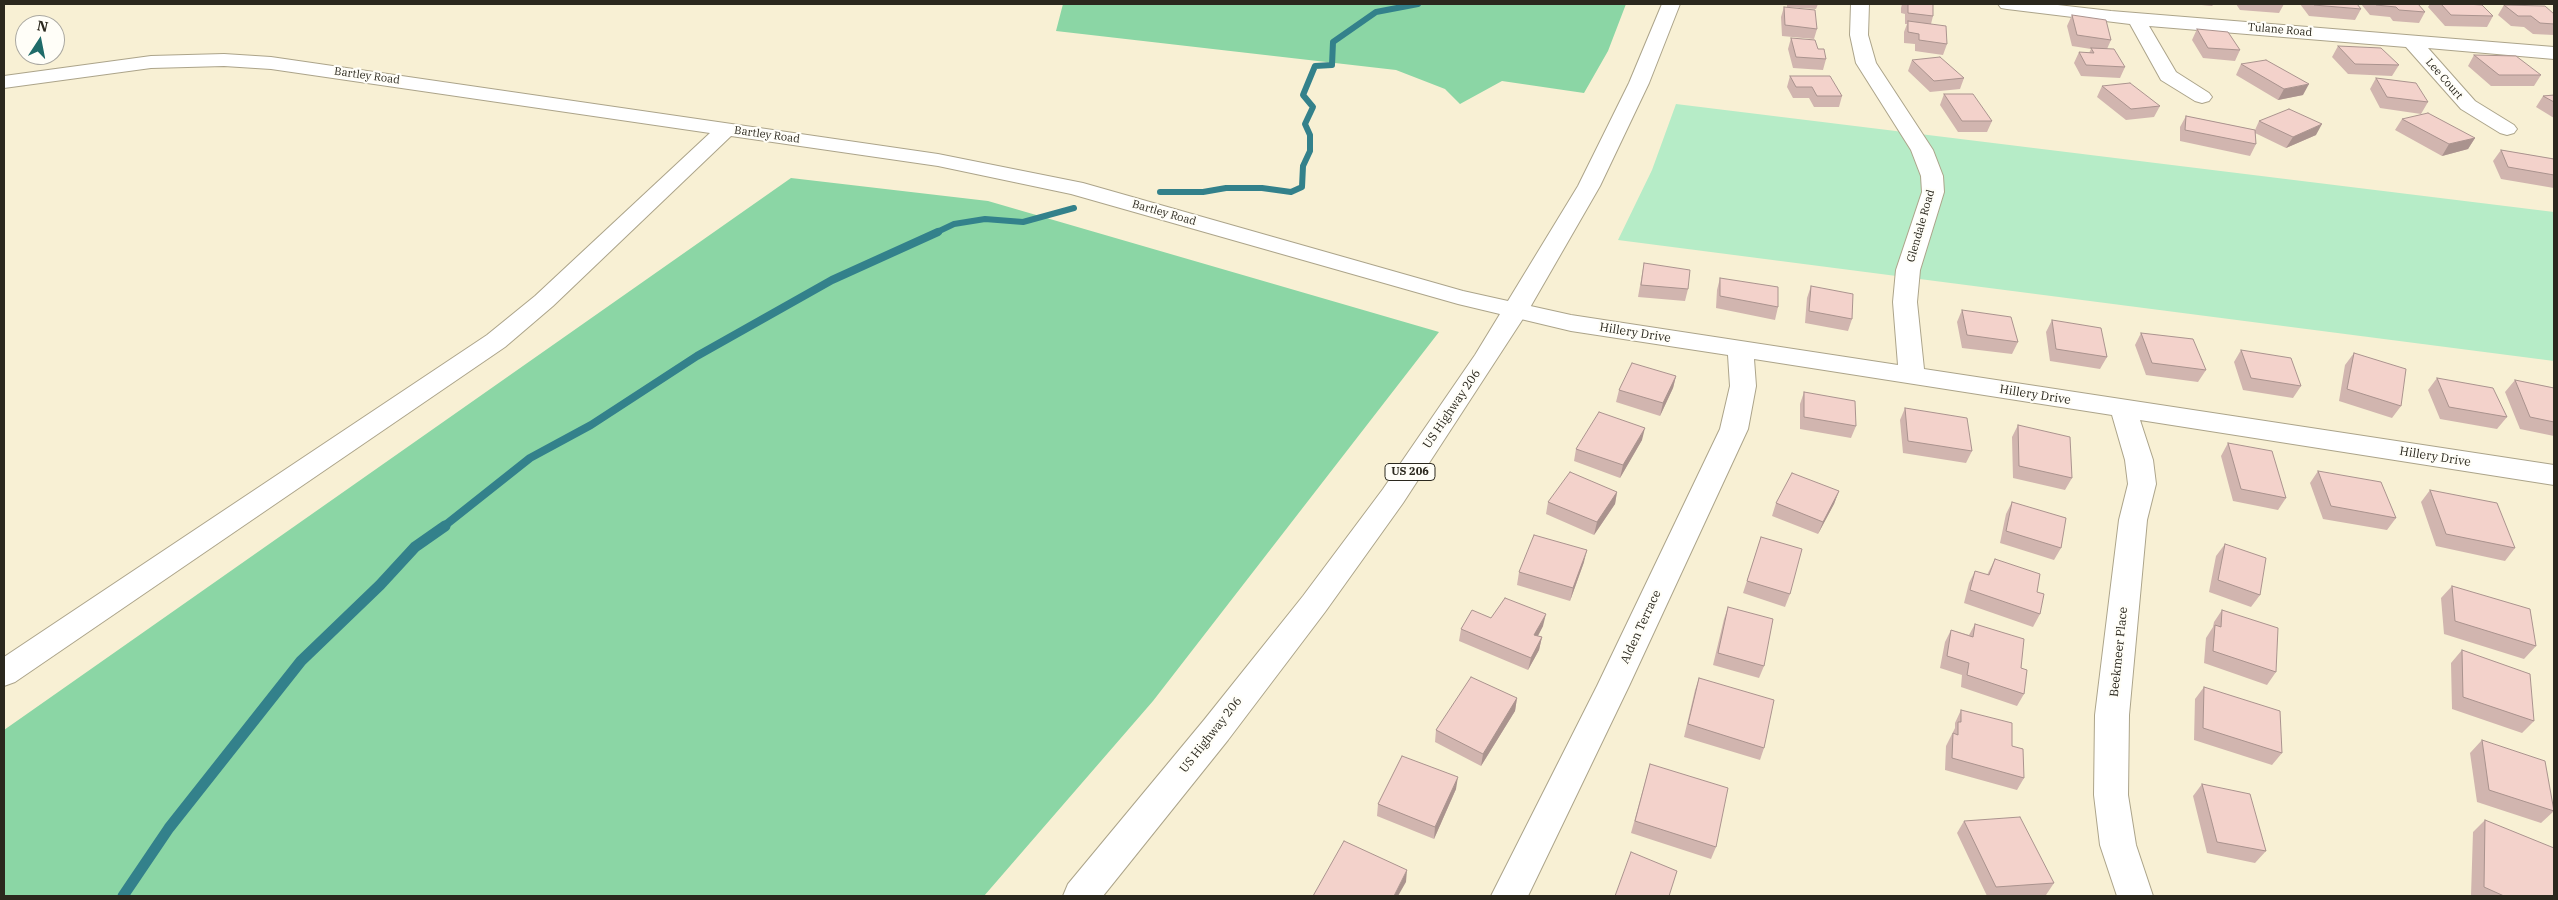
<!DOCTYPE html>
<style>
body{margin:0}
#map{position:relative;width:2558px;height:900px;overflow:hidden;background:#f8f0d4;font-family:"IBM Plex Serif",serif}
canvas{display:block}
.frame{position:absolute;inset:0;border:5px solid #2b281e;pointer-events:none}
.north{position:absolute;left:15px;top:15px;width:50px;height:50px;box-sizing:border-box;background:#fffef8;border:1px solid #aaa8a1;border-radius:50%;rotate:11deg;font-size:14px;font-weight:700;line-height:20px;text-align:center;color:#2b281e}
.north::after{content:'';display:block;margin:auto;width:18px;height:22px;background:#1f6b69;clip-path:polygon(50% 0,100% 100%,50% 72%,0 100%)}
</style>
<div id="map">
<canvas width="2558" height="900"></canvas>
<div class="frame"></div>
<div class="north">N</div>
</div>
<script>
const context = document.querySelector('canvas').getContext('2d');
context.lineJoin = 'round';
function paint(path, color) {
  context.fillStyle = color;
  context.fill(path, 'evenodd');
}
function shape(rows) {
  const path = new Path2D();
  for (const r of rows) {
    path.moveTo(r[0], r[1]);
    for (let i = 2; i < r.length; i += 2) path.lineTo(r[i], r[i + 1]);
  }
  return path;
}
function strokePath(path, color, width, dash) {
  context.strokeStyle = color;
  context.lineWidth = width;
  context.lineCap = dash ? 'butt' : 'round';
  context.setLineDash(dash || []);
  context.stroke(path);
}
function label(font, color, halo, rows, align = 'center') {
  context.font = font + ' "IBM Plex Serif",serif';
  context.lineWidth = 4.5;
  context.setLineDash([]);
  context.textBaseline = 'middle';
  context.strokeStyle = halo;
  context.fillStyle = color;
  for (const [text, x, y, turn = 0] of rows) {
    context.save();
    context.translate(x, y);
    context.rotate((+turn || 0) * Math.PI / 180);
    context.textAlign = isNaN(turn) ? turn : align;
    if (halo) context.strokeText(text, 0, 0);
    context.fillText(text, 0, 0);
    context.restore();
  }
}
const green = shape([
 [1676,104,2554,212,2554,361,1618,240,1652,170]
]);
const forest = shape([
 [1063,4,1626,4,1608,51,1584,93,1502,81,1460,104,1445,89,1396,70,1056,31],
 [791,178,988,201,1439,332,1153,701,984,896,4,896,4,730]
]);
const streamFar2 = shape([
 [1160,192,1203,192,1226,188,1262,188,1291,192,1302,187,1303,166,1310,151,1310,135,1305,124,1313,107,1303,95,1315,66,1332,65,1333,42,1376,12,1418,4],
 [935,233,954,224,985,219,1023,222,1074,208]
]);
const streamFar1 = shape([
 [443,527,530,458,591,425,697,356,832,280,938,232]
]);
const stream = shape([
 [123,896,169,828,301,661,380,585,415,547,445,526]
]);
const minor = shape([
 [1851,4,1869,4,1868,35,1876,63,1933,150,1943,176,1944,192,1920,270,1917,302,1924,369,2554,465,2554,485,2140,420,2153,460,2156,484,2147,520,2129,715,2128,795,2136,845,2153,896,2117,896,2100,845,2094,795,2095,715,2119,520,2128,484,2125,460,2112,415,1754,359,1756,386,1748,429,1629,686,1528,896,1491,896,1597,686,1720,429,1730,386,1728,355,1571,331,1458,304,1071,194,938,166,731,136,553,306,505,347,15,682,4,686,4,657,487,335,535,296,710,133,271,69,224,66,151,68,4,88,4,76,151,56,224,54,271,57,938,154,1083,183,1463,291,1571,315,1898,365,1893,302,1896,270,1922,192,1921,176,1911,150,1856,63,1850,35,1851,4],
 [1998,4,2049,4,2111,11,2554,47,2554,59,2428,48,2475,101,2514,125,2517,129,2514,133,2507,135,2500,133,2461,109,2406,47,2149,26,2176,72,2209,93,2212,97,2209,101,2202,103,2195,101,2161,80,2130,24,2007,9,2001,8,1998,4]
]);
const highway = shape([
 [1662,4,1680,4,1649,83,1600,186,1528,311,1403,503,1325,612,1228,740,1103,896,1063,896,1068,884,1204,720,1303,596,1383,489,1475,355,1578,186,1629,83,1662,4]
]);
const wall = shape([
 [1787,4,1818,4,1816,9,1787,7],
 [1902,4,1933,4,1933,16,1931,24,1947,44,1943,55,1915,51,1915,44,1904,43,1904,32,1907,24,1905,24,1905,14,1901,13,1901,8],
 [2191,4,2214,4,2212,6],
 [2236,4,2284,4,2279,13,2240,10],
 [2300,4,2357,4,2361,9,2355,20,2309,16],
 [2361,4,2418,4,2425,12,2419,23,2393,21,2390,17,2370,15],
 [2430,4,2466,4,2493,16,2487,27,2445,26,2428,7],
 [2504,5,2554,14,2554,35,2533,34,2524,27,2511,26,2498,15],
 [1784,7,1817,29,1814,39,1782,36,1781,17],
 [2072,15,2111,40,2107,49,2125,67,2120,78,2081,76,2074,63,2079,52,2089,53,2091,49,2072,46,2067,26],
 [2197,29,2240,50,2235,61,2203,58,2192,40],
 [1791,38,1818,49,1826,59,1823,70,1793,68,1788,49],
 [2338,46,2399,65,2392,76,2348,74,2332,57],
 [2474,55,2541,75,2534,86,2491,86,2468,66],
 [1912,60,1964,78,1960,89,1930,92,1908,71],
 [2241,64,2303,95,2278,100,2236,75],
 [1790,76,1842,96,1839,107,1814,107,1809,98,1793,98,1787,87],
 [2376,78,2428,102,2421,114,2380,108,2370,89],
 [2102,86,2160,106,2154,117,2126,120,2097,97],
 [1944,94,1992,121,1987,132,1958,132,1940,105],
 [2554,95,2554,118,2536,107,2543,96],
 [2186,116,2255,130,2259,121,2316,135,2286,148,2255,133,2256,144,2250,156,2180,141,2180,127],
 [2402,119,2475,138,2468,149,2442,156,2395,130],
 [2501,150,2554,159,2554,188,2501,179,2493,161],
 [1644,263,1688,289,1685,301,1638,297],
 [1720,278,1778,307,1775,320,1716,308,1717,290],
 [1811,286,1852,319,1848,331,1805,323,1807,298],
 [1962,310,2018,342,2012,354,1962,348,1957,322],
 [2052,320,2107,357,2100,369,2050,361,2046,332],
 [2141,333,2206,370,2198,382,2146,375,2135,345],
 [2241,350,2301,386,2293,398,2243,390,2234,362],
 [2354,353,2401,406,2392,418,2339,401,2345,365],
 [1676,376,1673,388,1660,416,1616,402,1619,390],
 [2437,378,2507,417,2497,429,2440,419,2428,390],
 [2515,380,2554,388,2554,436,2520,429,2505,392],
 [1804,392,1856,426,1851,438,1800,429,1800,404],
 [1905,408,1972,451,1966,463,1903,453,1900,420],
 [2018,425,2072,478,2065,490,2013,478,2012,437],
 [1642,440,1620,478,1574,461,1576,449],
 [2228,443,2286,498,2278,510,2233,501,2221,456],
 [2318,471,2396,518,2387,530,2323,519,2310,483],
 [2430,490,2515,548,2505,561,2436,546,2421,502],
 [1839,491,1834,504,1818,534,1772,516,1776,503],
 [1617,492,1615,504,1594,535,1546,514,1548,502],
 [2012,502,2061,548,2054,560,2000,543,2006,514],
 [1761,537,1790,594,1785,607,1743,593],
 [2225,544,2260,595,2251,607,2209,592,2216,556],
 [1995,559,2037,592,2040,614,2033,627,1964,603,1969,583,1975,571,1987,575],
 [1584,562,1570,601,1517,585,1519,572],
 [2452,586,2536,646,2524,659,2444,634,2441,598],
 [1728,607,1764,666,1759,678,1713,665,1724,619],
 [2222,610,2276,672,2267,685,2204,663,2206,638,2213,627,2214,622],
 [1491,618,1543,626,1538,636,1542,637,1539,650,1528,670,1459,641,1461,629],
 [1975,624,2021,668,2024,694,2017,706,1961,687,1962,675,1940,668,1945,642,1951,630,1969,635],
 [2462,650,2534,721,2522,733,2452,709,2451,663],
 [1699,678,1764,748,1760,760,1684,737,1695,690],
 [2204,687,2282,753,2272,765,2194,740,2195,699],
 [1517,698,1515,711,1481,766,1435,742,1436,730],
 [1961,710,2012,746,2024,778,2017,790,1945,770,1946,746,1955,728,1955,723],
 [2482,740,2554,811,2541,823,2477,802,2470,753],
 [1650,764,1716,847,1711,859,1631,833],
 [2202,784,2266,851,2255,863,2207,853,2193,796],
 [1456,789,1434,839,1377,816,1378,804],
 [2485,820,2554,896,2471,896,2473,832],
 [1964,821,2054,883,2046,895,2020,896,1987,896,1957,833]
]);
const shadedWall = shape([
 [2309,84,2303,95,2278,100,2284,89],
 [2322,124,2316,135,2286,148,2293,137],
 [2475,138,2468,149,2442,156,2449,144],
 [1676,376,1673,388,1660,416,1663,403],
 [1645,428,1642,440,1620,478,1623,465],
 [1839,491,1834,504,1818,534,1823,522],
 [1617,492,1615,504,1594,535,1597,522],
 [1587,550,1584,562,1570,601,1573,588],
 [1546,614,1543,626,1532,647,1534,635],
 [1542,637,1539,650,1528,670,1531,658],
 [1517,698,1515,711,1481,766,1483,754],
 [1458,777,1456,789,1434,839,1435,827],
 [1407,870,1406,882,1398,896,1394,896]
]);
const building = shape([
 [1908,4,1933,4,1933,16,1908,13,1908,4],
 [2313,4,2357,4,2361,9,2314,5,2313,4],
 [2375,4,2418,4,2425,12,2399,10,2396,7,2376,5,2375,4],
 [2441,4,2466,4,2482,5,2493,16,2451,15,2441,4],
 [2504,5,2545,6,2554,14,2554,24,2540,23,2531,16,2518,16,2504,5],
 [1784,7,1815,10,1817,29,1785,25,1784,7],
 [2072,15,2106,20,2111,40,2077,35,2072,15],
 [1908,21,1946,26,1947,44,1919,40,1919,34,1908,32,1908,21],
 [2197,29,2228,32,2240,50,2208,48,2197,29],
 [1791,38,1815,40,1818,49,1824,49,1826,59,1796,57,1791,38],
 [2338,46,2381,48,2399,65,2355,64,2338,46],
 [2091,48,2114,49,2125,67,2086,65,2079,52,2094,53,2091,48],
 [2474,55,2516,56,2541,75,2499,75,2474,55],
 [1940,57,1964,78,1934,81,1912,60,1940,57],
 [2266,60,2309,84,2284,89,2241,64,2266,60],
 [1790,76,1830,76,1842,96,1817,96,1812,87,1796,87,1790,76],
 [2376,78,2416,83,2428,102,2387,97,2376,78],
 [2130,83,2160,106,2131,109,2102,86,2130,83],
 [1944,94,1973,94,1992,121,1962,121,1944,94],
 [2554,95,2554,102,2543,96,2554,95],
 [2289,109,2322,124,2293,137,2259,121,2289,109],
 [2428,113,2475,138,2449,144,2402,119,2428,113],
 [2186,116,2255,130,2256,144,2185,130,2186,116],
 [2501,150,2554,159,2554,175,2508,167,2501,150],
 [1644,263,1690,270,1688,289,1641,285,1644,263],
 [1720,278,1778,287,1778,307,1720,296,1720,278],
 [1811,286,1853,294,1852,319,1809,311,1811,286],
 [1962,310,2011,317,2018,342,1967,335,1962,310],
 [2052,320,2101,328,2107,357,2056,349,2052,320],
 [2141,333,2193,339,2206,370,2152,363,2141,333],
 [2241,350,2291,358,2301,386,2251,378,2241,350],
 [2354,353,2406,369,2401,406,2347,389,2354,353],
 [1632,363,1676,376,1663,403,1619,390,1632,363],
 [2437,378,2493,388,2507,417,2449,407,2437,378],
 [2515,380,2554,388,2554,422,2530,417,2515,380],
 [1804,392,1855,401,1856,426,1804,417,1804,392],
 [1905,408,1967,418,1972,451,1908,441,1905,408],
 [1599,412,1645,428,1623,465,1576,449,1599,412],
 [2018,425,2070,437,2072,478,2019,466,2018,425],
 [2228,443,2272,451,2286,498,2241,489,2228,443],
 [2318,471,2381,482,2396,518,2331,506,2318,471],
 [1570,472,1617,492,1597,522,1548,502,1570,472],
 [1792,473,1839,491,1823,522,1776,503,1792,473],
 [2430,490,2497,503,2515,548,2446,534,2430,490],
 [2012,502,2066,518,2061,548,2006,531,2012,502],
 [1534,535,1587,550,1573,588,1519,572,1534,535],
 [1761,537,1802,549,1790,594,1747,581,1761,537],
 [2225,544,2266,558,2260,595,2218,580,2225,544],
 [1995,559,2040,574,2037,592,2044,594,2040,614,1970,590,1975,571,1989,575,1995,559],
 [2452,586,2530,609,2536,646,2455,621,2452,586],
 [1505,598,1546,614,1534,635,1542,637,1531,658,1461,629,1472,610,1491,618,1505,598],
 [1728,607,1773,619,1764,666,1718,653,1728,607],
 [2222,610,2278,628,2276,672,2213,651,2215,625,2221,627,2222,610],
 [1975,624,2024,639,2021,668,2027,670,2024,694,1967,675,1969,663,1947,656,1951,630,1973,637,1975,624],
 [2462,650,2530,674,2534,721,2463,697,2462,650],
 [1471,677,1517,698,1483,754,1436,730,1471,677],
 [1699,678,1774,700,1764,748,1688,724,1699,678],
 [2204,687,2280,711,2282,753,2203,728,2204,687],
 [1961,710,2012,723,2012,746,2023,749,2024,778,1952,758,1953,733,1958,735,1958,722,1961,722,1961,710],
 [2482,740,2545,761,2554,811,2489,790,2482,740],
 [1402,756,1458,777,1435,827,1378,804,1402,756],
 [1650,764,1728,788,1716,847,1635,821,1650,764],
 [2202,784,2250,794,2266,851,2217,842,2202,784],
 [2020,817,2054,883,1996,887,1964,821,2020,817],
 [2485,820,2554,848,2554,896,2504,896,2484,887,2485,820],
 [1344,841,1407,870,1394,896,1313,896,1344,841],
 [1631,852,1677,871,1669,896,1615,896,1631,852]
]);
const farStreetnames = [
 ["Tulane Road",2280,30,5],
 ["Bartley Road",367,76,8],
 ["Lee Court",2444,79,49],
 ["Bartley Road",767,135,8],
 ["Bartley Road",1164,213,16],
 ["Glendale Road",1921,226,-74]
];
const shields = [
 [1410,472,50]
];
const shieldNames = [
 ["US 206",1410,472]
];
const streetNames = [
 ["Hillery Drive",1635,333,9],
 ["Hillery Drive",2035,395,9],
 ["US Highway 206",1452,409,-56],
 ["Hillery Drive",2435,457,9],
 ["Alden Terrace",1641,627,-65],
 ["Beekmeer Place",2119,652,-84],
 ["US Highway 206",1211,735,-52]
];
paint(green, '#b6ecc7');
paint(forest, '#8bd6a5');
strokePath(streamFar2, '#33818b', 6);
strokePath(streamFar1, '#33818b', 8);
strokePath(stream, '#33818b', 11);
strokePath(minor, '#aca48a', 2);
strokePath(highway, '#aca48a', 2);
paint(minor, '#fff');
paint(highway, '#fff');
paint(wall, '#d1b5af');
paint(shadedWall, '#aa938e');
paint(building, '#f3d2cb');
strokePath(building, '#aa938e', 1);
label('11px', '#2b281e', '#fffef8', farStreetnames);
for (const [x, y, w] of shields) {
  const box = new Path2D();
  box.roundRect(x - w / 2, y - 8.5, w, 17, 4);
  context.fillStyle = '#fffef8';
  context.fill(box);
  strokePath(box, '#2b281e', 1);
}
label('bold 11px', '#2b281e', null, shieldNames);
label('12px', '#2b281e', '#fffef8', streetNames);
</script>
